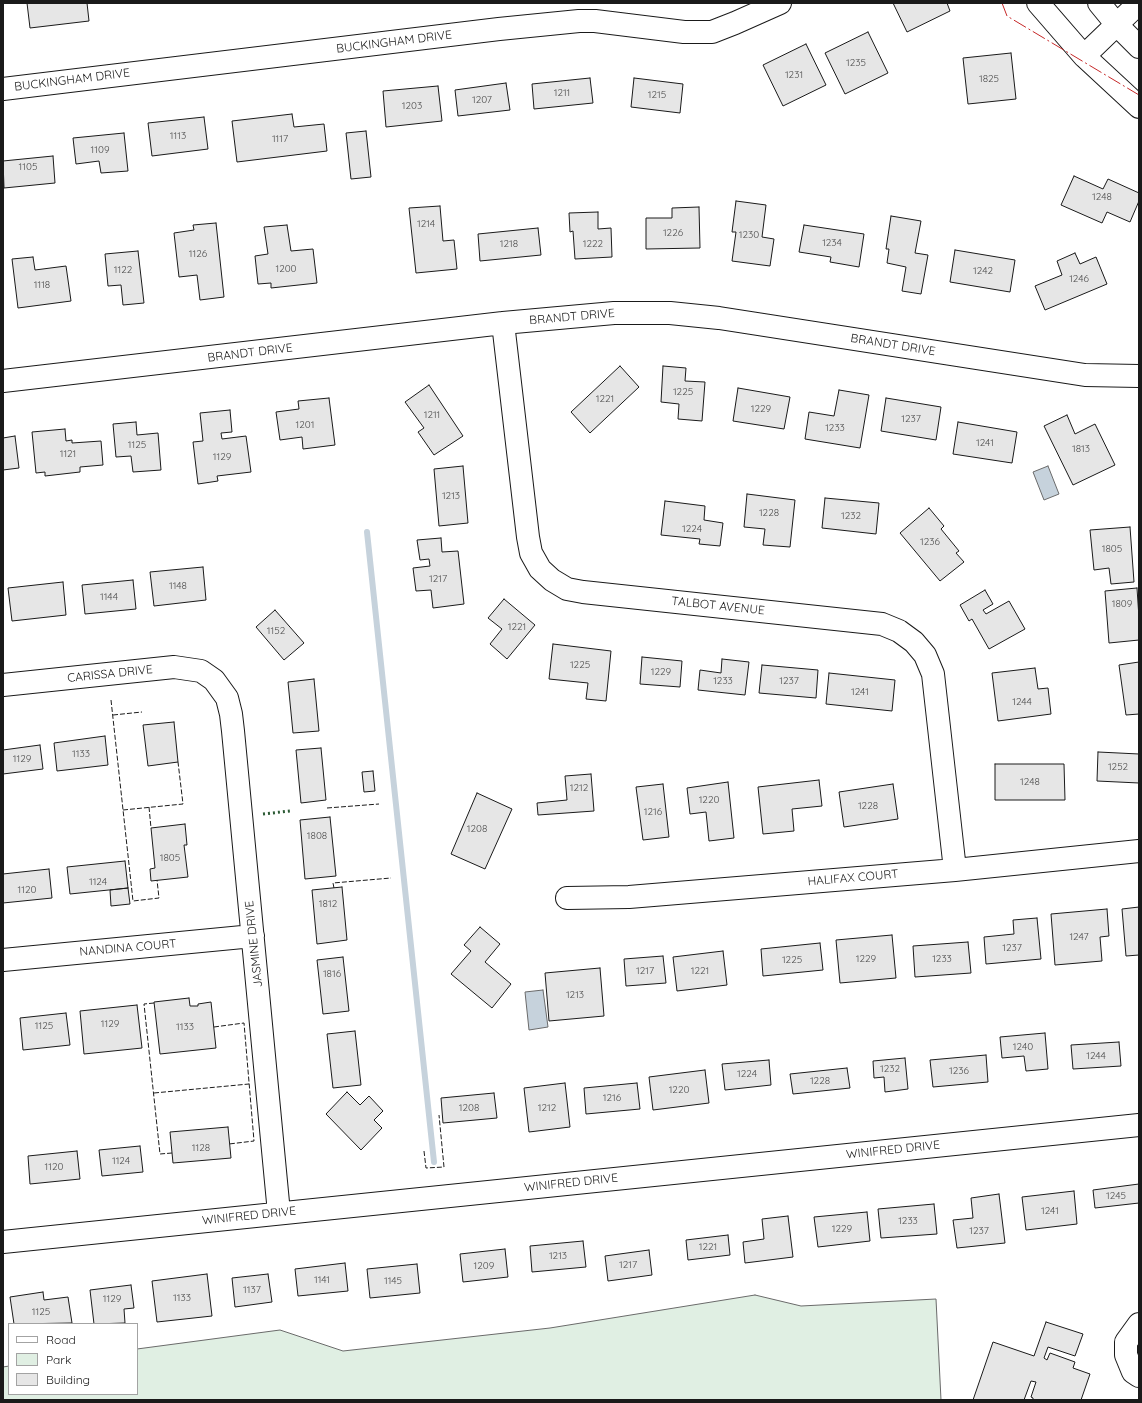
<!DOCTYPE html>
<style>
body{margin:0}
#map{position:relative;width:1142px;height:1403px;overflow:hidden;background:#fff;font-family:Quicksand,sans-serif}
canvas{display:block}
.frame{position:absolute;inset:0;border:4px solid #1a1a1a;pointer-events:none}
.legend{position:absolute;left:8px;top:1323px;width:130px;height:72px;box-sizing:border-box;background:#fff;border:1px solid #a3a3a3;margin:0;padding:5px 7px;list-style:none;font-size:12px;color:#1a1a1a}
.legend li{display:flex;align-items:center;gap:8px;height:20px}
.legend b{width:20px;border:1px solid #a3a3a3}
</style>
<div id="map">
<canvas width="1142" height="1403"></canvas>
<div class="frame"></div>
<ul class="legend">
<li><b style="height:5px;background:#fff"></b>Road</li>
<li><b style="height:11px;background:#e0efe3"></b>Park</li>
<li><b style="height:11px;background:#e6e6e6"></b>Building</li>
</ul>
</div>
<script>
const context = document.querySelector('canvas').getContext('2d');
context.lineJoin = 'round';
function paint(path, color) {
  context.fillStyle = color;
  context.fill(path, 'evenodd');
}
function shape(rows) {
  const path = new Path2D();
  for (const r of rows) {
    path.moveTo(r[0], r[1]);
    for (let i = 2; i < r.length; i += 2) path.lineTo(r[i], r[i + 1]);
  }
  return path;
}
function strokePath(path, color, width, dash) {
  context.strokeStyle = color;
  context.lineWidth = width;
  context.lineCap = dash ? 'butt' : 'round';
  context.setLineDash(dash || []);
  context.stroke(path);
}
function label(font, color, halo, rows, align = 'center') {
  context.font = font + ' Quicksand,sans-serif';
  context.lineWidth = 3;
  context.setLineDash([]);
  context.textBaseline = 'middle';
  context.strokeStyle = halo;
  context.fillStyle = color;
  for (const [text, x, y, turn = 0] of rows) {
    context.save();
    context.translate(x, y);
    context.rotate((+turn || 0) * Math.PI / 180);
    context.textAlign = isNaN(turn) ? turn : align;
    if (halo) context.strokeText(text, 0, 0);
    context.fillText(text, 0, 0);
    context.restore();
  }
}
const green = shape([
 [755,1295,801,1306,936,1299,941,1400,3,1400,3,1367,9,1366,9,1394,137,1394,137,1349,280,1330,343,1351,550,1328,755,1295]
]);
const water = shape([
 [1048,466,1059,494,1044,500,1033,472,1048,466],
 [543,990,548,1027,529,1030,525,992,543,990]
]);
const stream = shape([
 [367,532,434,1162]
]);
const building = shape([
 [27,3,87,3,89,21,30,28,27,3],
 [893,3,947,3,950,11,907,32,893,3],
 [868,32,888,73,845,94,825,53,868,32],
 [806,44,826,85,783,106,763,65,806,44],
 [1011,53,1016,99,968,104,963,58,1011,53],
 [590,78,593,103,534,109,532,84,590,78],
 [634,78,683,84,680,113,631,107,634,78],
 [506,83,510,110,458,116,455,90,506,83],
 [438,86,442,121,386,127,383,91,438,86],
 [292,114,294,127,324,124,327,151,237,162,232,121,292,114],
 [204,117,208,149,152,156,148,123,204,117],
 [366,131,371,177,351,179,346,133,366,131],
 [124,133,128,171,101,173,99,161,76,164,73,138,124,133],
 [53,156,55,183,4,188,3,161,53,156],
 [1074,176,1103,189,1108,179,1139,193,1139,201,1130,222,1107,212,1102,223,1061,205,1074,176],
 [736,201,766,205,762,237,774,239,770,266,732,261,736,232,732,232,736,201],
 [440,206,443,241,454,240,457,269,416,273,409,208,440,206],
 [699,207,700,248,646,249,646,218,672,218,672,208,699,207],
 [598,212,598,229,611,228,612,257,575,259,573,231,570,232,569,213,598,212],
 [891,216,921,221,915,253,928,255,921,294,902,291,906,267,887,263,889,249,886,249,891,216],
 [216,223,224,297,200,300,197,275,179,277,174,233,194,230,193,225,216,223],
 [287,225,291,251,313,249,317,283,271,288,271,283,258,284,255,256,268,254,264,227,287,225],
 [804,225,864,234,859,267,830,262,831,257,799,252,804,225],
 [538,228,541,255,480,261,478,234,538,228],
 [955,250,1015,260,1010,292,950,282,955,250],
 [138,251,144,303,123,305,121,285,108,286,105,254,138,251],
 [1075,253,1080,264,1096,257,1107,284,1045,310,1035,286,1062,275,1057,261,1075,253],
 [33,257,35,270,66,266,71,301,18,308,12,259,33,257],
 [620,366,639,387,590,433,571,412,620,366],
 [663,366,686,368,685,381,705,382,702,421,678,419,679,404,661,402,663,366],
 [429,385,463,436,434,455,418,432,424,428,405,402,429,385],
 [738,388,790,397,784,429,733,421,738,388],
 [839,390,869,395,860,448,805,439,809,412,834,416,839,390],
 [329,398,335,445,303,449,302,437,280,440,276,412,299,409,298,401,329,398],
 [886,398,941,407,936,440,881,431,886,398],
 [230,410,232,432,221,433,222,439,246,436,251,472,217,476,218,481,198,484,193,442,203,441,200,413,230,410],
 [1067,415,1075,434,1095,424,1115,465,1073,485,1044,426,1067,415],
 [136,422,137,435,158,433,161,470,133,472,131,456,116,457,113,424,136,422],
 [958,422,1017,432,1012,463,953,454,958,422],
 [65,429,66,441,72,440,72,443,101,441,103,465,80,467,80,472,45,476,45,472,36,473,32,432,65,429],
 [15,436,19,468,3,470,3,438,15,436],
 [463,466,468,523,439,526,434,469,463,466],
 [747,494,795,500,790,547,763,545,765,529,744,527,747,494],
 [825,498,879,503,876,534,822,528,825,498],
 [665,501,705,506,704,520,723,523,720,546,699,544,700,539,661,535,665,501],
 [929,508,944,526,941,529,959,551,956,553,964,562,940,581,900,533,929,508],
 [1130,527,1134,582,1111,584,1109,568,1094,570,1090,530,1130,527],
 [441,538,442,552,458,551,464,604,433,608,431,590,416,591,413,568,430,566,429,559,420,560,417,540,441,538],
 [203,567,206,600,154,606,150,572,203,567],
 [133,580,136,609,85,614,82,585,133,580],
 [63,582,66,615,12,621,8,588,63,582],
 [1137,588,1139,618,1139,640,1109,643,1105,591,1137,588],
 [985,590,993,604,983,610,986,614,1009,601,1025,629,989,649,972,619,969,621,960,605,985,590],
 [504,599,535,625,507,659,490,644,502,629,488,618,504,599],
 [275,610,304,643,284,660,256,627,275,610],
 [553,644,611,651,606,701,586,699,588,683,549,679,553,644],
 [642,657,682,661,680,687,640,684,642,657],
 [722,659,749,662,745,695,698,690,700,670,721,673,722,659],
 [1139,662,1139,714,1126,715,1119,665,1139,662],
 [762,665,818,670,816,698,759,693,762,665],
 [1035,668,1038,689,1048,688,1051,714,998,721,992,673,1035,668],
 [829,673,895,680,892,711,826,704,829,673],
 [314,679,319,731,293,733,288,682,314,679],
 [174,722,178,762,148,766,143,725,174,722],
 [105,736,108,765,57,771,54,743,105,736],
 [40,745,43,769,3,774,3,750,40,745],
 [321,748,326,800,301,803,296,750,321,748],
 [1098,752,1139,754,1139,783,1097,781,1098,752],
 [995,764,1064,764,1065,800,995,800,995,764],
 [373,771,375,791,364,792,362,772,373,771],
 [591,774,594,811,538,815,537,803,567,800,565,776,591,774],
 [819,780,822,806,792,809,794,831,763,834,758,787,819,780],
 [728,782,734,838,709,841,706,812,690,814,687,788,728,782],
 [663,784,669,837,643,840,636,787,663,784],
 [893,784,898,819,844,827,839,792,893,784],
 [477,793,512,809,485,869,451,854,477,793],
 [330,817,336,876,305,879,300,820,330,817],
 [185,824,187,845,184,845,188,877,151,881,150,869,155,868,151,828,185,824],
 [125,861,128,888,70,894,67,867,125,861],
 [49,869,52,898,3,903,3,874,49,869],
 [342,887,347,940,317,944,312,890,342,887],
 [128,888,130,904,111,906,110,890,128,888],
 [1139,907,1139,955,1126,956,1122,909,1139,907],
 [1107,909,1109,936,1100,937,1102,961,1055,965,1051,914,1107,909],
 [1037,918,1041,959,986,964,984,937,1014,934,1013,920,1037,918],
 [480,927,500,944,485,962,511,984,492,1008,451,974,471,951,464,945,480,927],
 [892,935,896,978,840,983,836,940,892,935],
 [968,942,971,973,915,977,913,946,968,942],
 [820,943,823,970,763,976,761,949,820,943],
 [723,951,727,985,677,991,673,957,723,951],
 [663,956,666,983,626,986,624,959,663,956],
 [343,957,349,1011,323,1014,317,960,343,957],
 [600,968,604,1016,549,1021,545,973,600,968],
 [189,998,190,1006,198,1006,198,1004,211,1002,216,1048,160,1054,154,1002,189,998],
 [137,1005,142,1048,84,1054,80,1011,137,1005],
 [66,1013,70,1045,23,1050,20,1018,66,1013],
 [355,1031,361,1085,333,1088,327,1034,355,1031],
 [1045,1033,1048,1069,1026,1071,1024,1056,1002,1058,1000,1037,1045,1033],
 [1119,1042,1121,1066,1073,1069,1071,1045,1119,1042],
 [986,1055,988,1082,933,1087,930,1060,986,1055],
 [905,1058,908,1089,885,1092,884,1077,874,1078,873,1061,905,1058],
 [769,1060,771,1085,725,1090,722,1064,769,1060],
 [847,1068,850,1088,793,1094,790,1074,847,1068],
 [705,1070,709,1103,653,1110,649,1077,705,1070],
 [565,1083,570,1127,529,1132,524,1088,565,1083],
 [637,1083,640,1109,586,1114,584,1088,637,1083],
 [347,1092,360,1105,369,1096,383,1111,374,1120,382,1128,361,1150,326,1114,347,1092],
 [494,1093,497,1118,443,1123,441,1098,494,1093],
 [228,1127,231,1158,173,1163,170,1132,228,1127],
 [140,1146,143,1172,102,1176,99,1150,140,1146],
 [77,1151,80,1179,30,1184,28,1156,77,1151],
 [1139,1184,1139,1203,1095,1208,1093,1190,1139,1184],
 [1074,1191,1077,1224,1026,1230,1022,1197,1074,1191],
 [999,1194,1005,1243,957,1248,953,1220,973,1218,971,1198,999,1194],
 [934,1204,937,1234,881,1238,878,1209,934,1204],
 [867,1212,870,1241,818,1247,814,1217,867,1212],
 [788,1216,793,1257,745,1263,743,1242,764,1239,762,1219,788,1216],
 [728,1235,730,1255,688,1260,686,1240,728,1235],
 [583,1241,586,1267,532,1272,530,1246,583,1241],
 [505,1249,508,1277,463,1282,460,1254,505,1249],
 [649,1250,652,1275,608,1281,605,1256,649,1250],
 [345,1263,348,1291,298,1296,295,1269,345,1263],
 [417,1264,420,1293,370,1298,367,1269,417,1264],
 [207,1274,212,1316,157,1322,152,1281,207,1274],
 [268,1274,272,1302,235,1307,232,1278,268,1274],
 [131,1285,134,1308,124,1309,125,1323,94,1324,90,1290,131,1285],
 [43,1292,44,1300,68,1297,72,1323,14,1324,10,1297,43,1292],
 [1046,1322,1083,1334,1075,1356,1048,1347,1044,1358,1047,1360,1050,1353,1075,1362,1073,1368,1090,1374,1081,1400,1033,1400,1033,1398,1031,1397,1036,1382,1031,1381,1024,1400,973,1400,993,1342,1034,1356,1046,1322]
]);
const minor = shape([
 [1038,3,1084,56,1139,107],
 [1099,3,1117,25,1139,47],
 [1084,56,1139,3],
 [3,89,499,29,579,21,595,21,684,32,712,32,735,23,780,3],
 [503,323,528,537,531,553,540,569,552,580,567,589,583,592,882,624,899,631,914,642,925,655,933,674,955,870],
 [3,381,503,323,614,313,670,313,719,318,1085,375,1139,376],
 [3,685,174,667,201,671,214,680,227,698,231,714,233,731,279,1213],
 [567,898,629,897,955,870,1139,851],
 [3,960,253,936],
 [3,1242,1139,1125],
 [1139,1324,1126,1342,1126,1355,1133,1372,1139,1376]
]);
const hedge = shape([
 [263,814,290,811]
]);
const fence = shape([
 [111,700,133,901,159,898,157,880],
 [113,715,142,712],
 [149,807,151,828],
 [327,808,379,804],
 [123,810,183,804,178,762],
 [334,888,333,883,391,878],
 [154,1003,144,1004,160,1154,172,1153],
 [214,1027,244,1023,254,1141,229,1144],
 [154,1093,249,1084],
 [424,1151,426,1168,444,1167,439,1115]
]);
const power = shape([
 [1002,3,1007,16,1139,95]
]);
const numberNames = [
 ["1235",856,63],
 ["1231",794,75],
 ["1825",989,79],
 ["1211",562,93],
 ["1215",657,95],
 ["1207",482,100],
 ["1203",412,106],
 ["1113",178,136],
 ["1117",280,139],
 ["1109",100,150],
 ["1105",28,167],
 ["1248",1102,197],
 ["1214",426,224],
 ["1226",673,233],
 ["1230",749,235],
 ["1234",832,243],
 ["1218",509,244],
 ["1222",593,244],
 ["1126",198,254],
 ["1200",286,269],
 ["1122",123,270],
 ["1242",983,271],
 ["1246",1079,279],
 ["1118",42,285],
 ["1225",683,392],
 ["1221",605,399],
 ["1229",761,409],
 ["1211",432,415],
 ["1237",911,419],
 ["1201",305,425],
 ["1233",835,428],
 ["1241",985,443],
 ["1125",137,445],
 ["1813",1081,449],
 ["1121",68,454],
 ["1129",222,457],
 ["1213",451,496],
 ["1228",769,513],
 ["1232",851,516],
 ["1224",692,529],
 ["1236",930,542],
 ["1805",1112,549],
 ["1217",438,579],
 ["1148",178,586],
 ["1144",109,597],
 ["1809",1122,604],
 ["1221",517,627],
 ["1152",276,631],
 ["1225",580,665],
 ["1229",661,672],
 ["1233",723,681],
 ["1237",789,681],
 ["1241",860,692],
 ["1244",1022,702],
 ["1133",81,754],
 ["1129",22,759],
 ["1252",1118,767],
 ["1248",1030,782],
 ["1212",579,788],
 ["1220",709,800],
 ["1228",868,806],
 ["1216",653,812],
 ["1208",477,829],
 ["1808",317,836],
 ["1805",170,858],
 ["1124",98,882],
 ["1120",27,890],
 ["1812",328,904],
 ["1247",1079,937],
 ["1237",1012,948],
 ["1229",866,959],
 ["1233",942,959],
 ["1225",792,960],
 ["1217",645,971],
 ["1221",700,971],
 ["1816",332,974],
 ["1213",575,995],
 ["1129",110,1024],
 ["1125",44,1026],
 ["1133",185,1027],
 ["1240",1023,1047],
 ["1244",1096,1056],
 ["1232",890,1069],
 ["1236",959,1071],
 ["1224",747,1074],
 ["1228",820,1081],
 ["1220",679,1090],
 ["1216",612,1098],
 ["1208",469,1108],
 ["1212",547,1108],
 ["1128",201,1148],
 ["1124",121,1161],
 ["1120",54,1167],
 ["1245",1116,1196],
 ["1241",1050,1211],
 ["1233",908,1221],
 ["1229",842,1229],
 ["1237",979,1231],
 ["1221",708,1247],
 ["1213",558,1256],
 ["1217",628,1265],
 ["1209",484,1266],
 ["1141",322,1280],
 ["1145",393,1281],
 ["1137",252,1290],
 ["1133",182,1298],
 ["1129",112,1299],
 ["1125",41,1312]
];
const streetNames = [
 ["BUCKINGHAM DRIVE",394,42,-7],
 ["BUCKINGHAM DRIVE",72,80,-7],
 ["BRANDT DRIVE",572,317,-5],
 ["BRANDT DRIVE",893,345,9],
 ["BRANDT DRIVE",250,353,-7],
 ["TALBOT AVENUE",718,606,6],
 ["CARISSA DRIVE",110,674,-6],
 ["HALIFAX COURT",853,878,-5],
 ["JASMINE DRIVE",254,944,-96],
 ["NANDINA COURT",128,948,-5],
 ["WINIFRED DRIVE",893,1150,-6],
 ["WINIFRED DRIVE",571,1183,-6],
 ["WINIFRED DRIVE",249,1216,-6]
];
paint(green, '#e0efe3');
strokePath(green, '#6a6a6a', 1);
paint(water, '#c6d2dc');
strokePath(water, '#6a6a6a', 1);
strokePath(stream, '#c6d2dc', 6);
paint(building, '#e6e6e6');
strokePath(building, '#1a1a1a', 1);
strokePath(minor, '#1a1a1a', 24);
strokePath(minor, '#fff', 22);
strokePath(hedge, '#2b5a34', 3, [2, 3]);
strokePath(fence, '#1a1a1a', 1, [5, 2]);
strokePath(power, '#c62828', 1, [14, 3, 2, 3]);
label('10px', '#4d4d4d', null, numberNames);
label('12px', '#1a1a1a', '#fff', streetNames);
</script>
